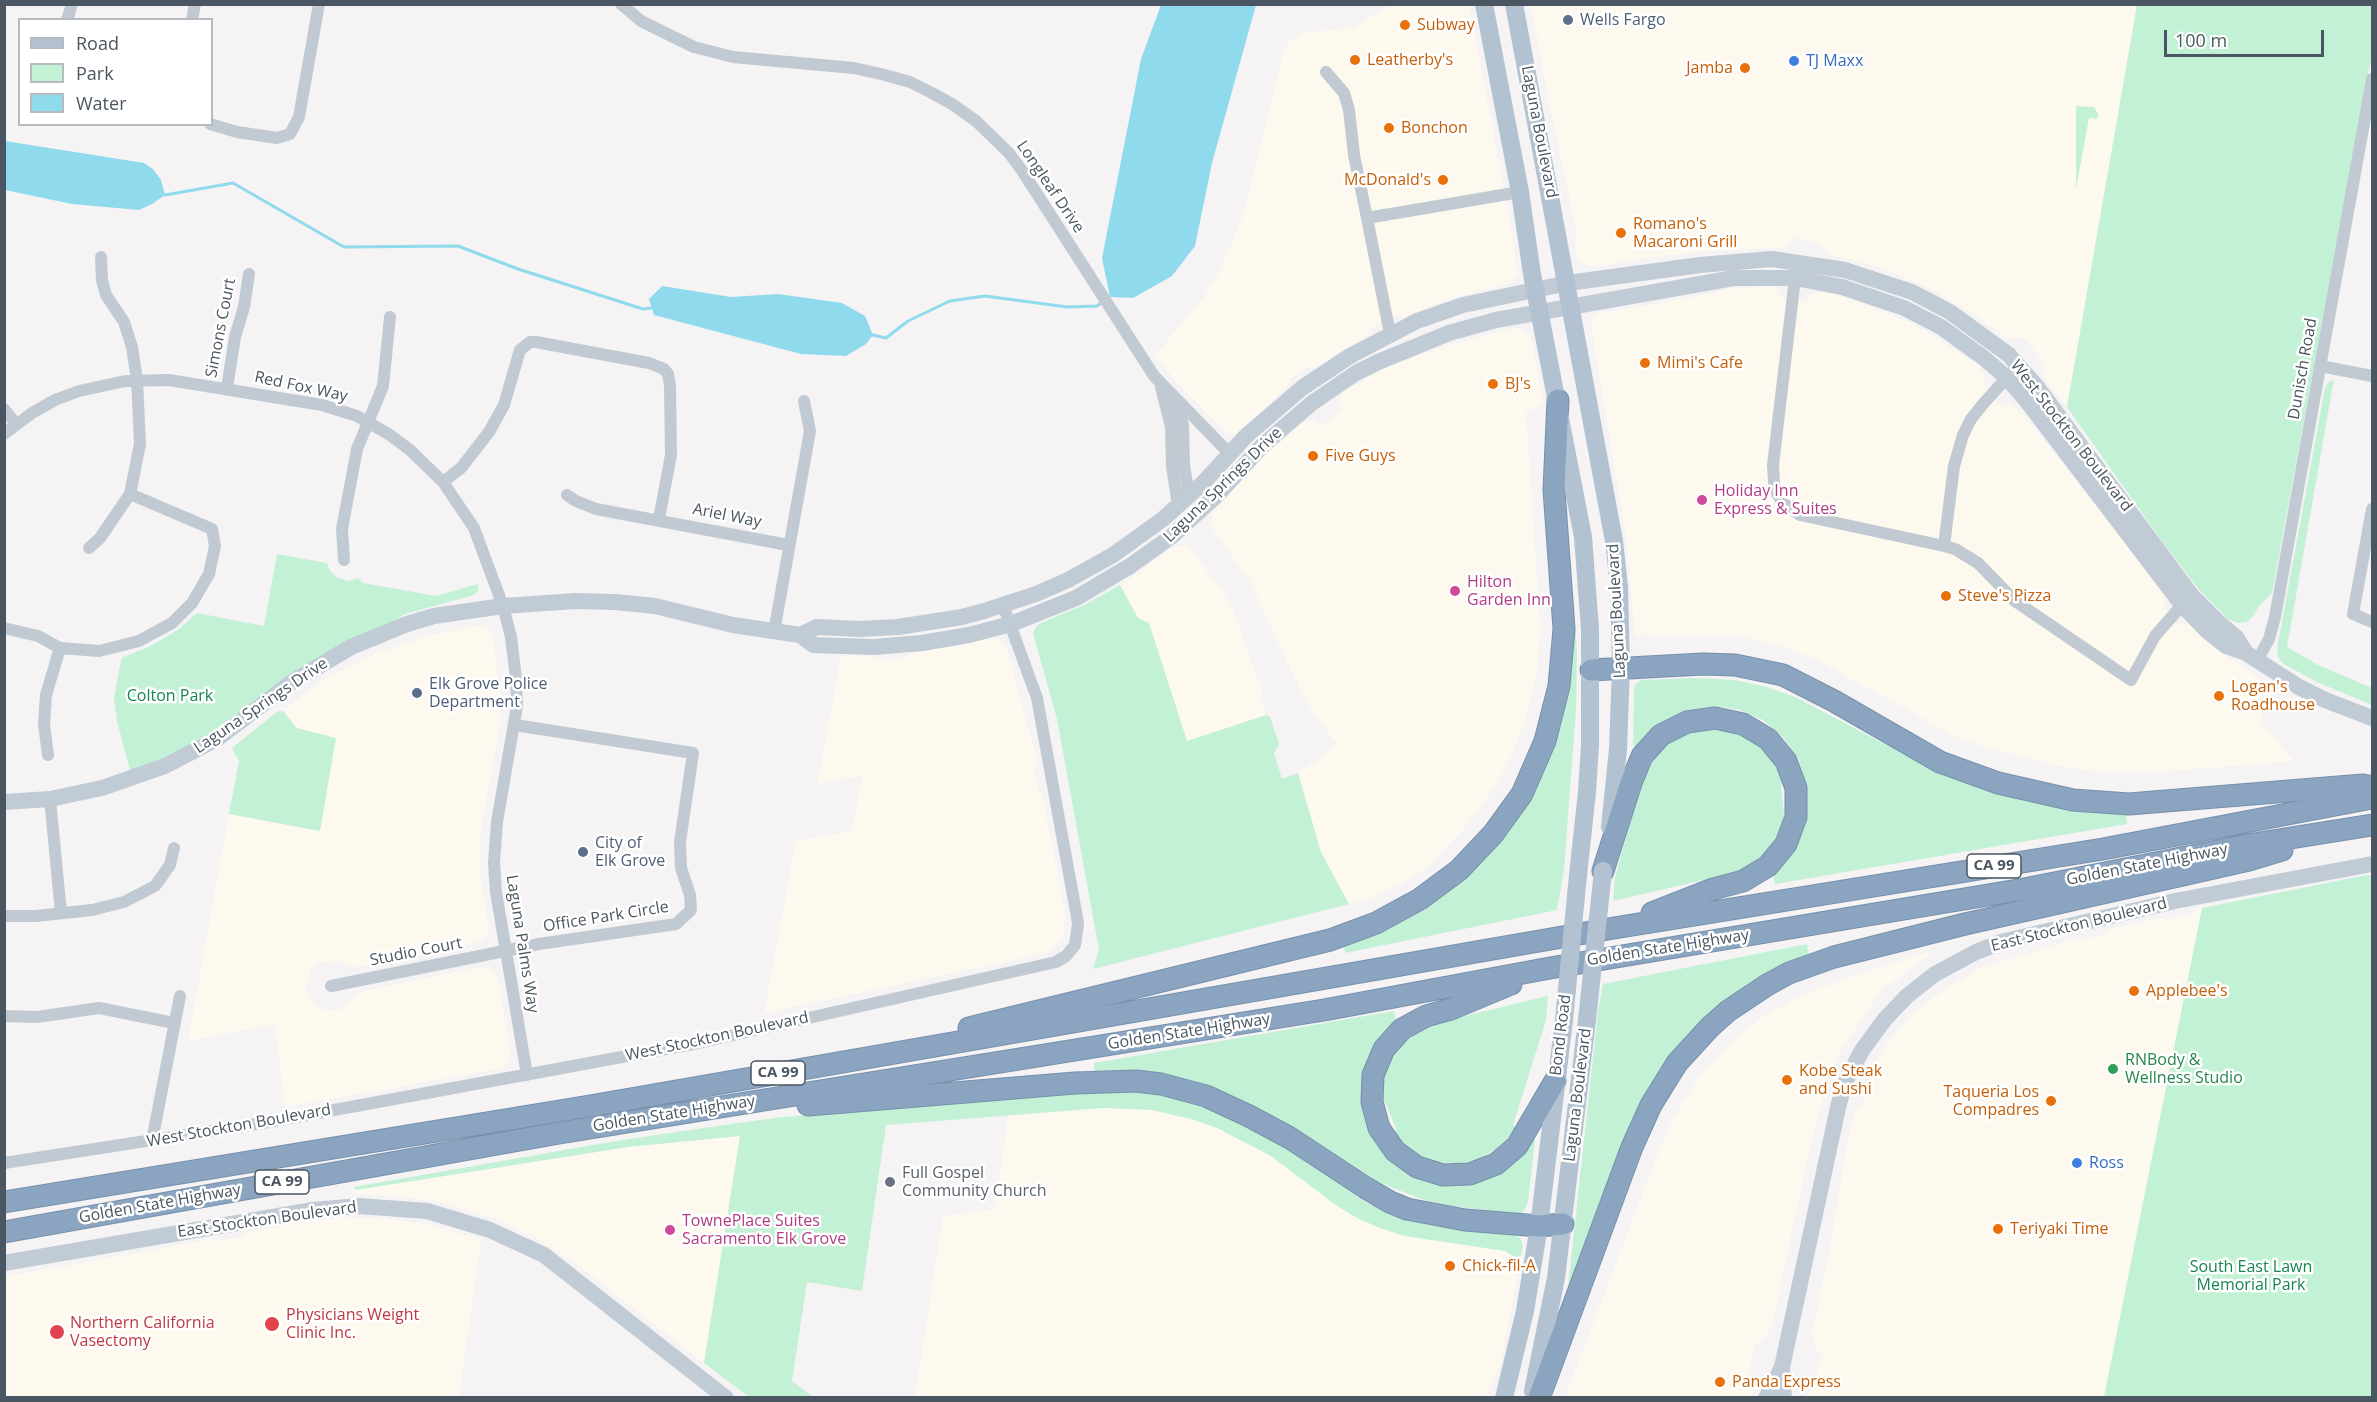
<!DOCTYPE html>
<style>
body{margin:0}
#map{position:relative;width:2377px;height:1402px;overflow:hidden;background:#f5f3f3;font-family:"Open Sans",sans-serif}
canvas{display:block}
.frame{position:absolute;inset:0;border:6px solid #4a5661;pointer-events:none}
.legend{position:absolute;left:18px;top:18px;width:195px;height:108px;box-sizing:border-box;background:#fff;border:2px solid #b7bbc0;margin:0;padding:8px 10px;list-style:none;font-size:18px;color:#4a5661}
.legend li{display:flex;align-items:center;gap:12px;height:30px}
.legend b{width:30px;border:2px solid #b7bbc0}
.scale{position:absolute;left:2164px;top:30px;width:160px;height:27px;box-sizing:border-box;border:3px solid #4a5661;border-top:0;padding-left:8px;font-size:18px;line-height:21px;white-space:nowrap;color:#4a5661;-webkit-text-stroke:4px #fff;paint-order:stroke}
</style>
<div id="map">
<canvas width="2377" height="1402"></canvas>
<div class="frame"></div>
<ul class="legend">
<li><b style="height:8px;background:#b3c2d1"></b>Road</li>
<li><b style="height:16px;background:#c3f1d5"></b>Park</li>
<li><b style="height:16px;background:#90daee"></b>Water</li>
</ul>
<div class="scale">100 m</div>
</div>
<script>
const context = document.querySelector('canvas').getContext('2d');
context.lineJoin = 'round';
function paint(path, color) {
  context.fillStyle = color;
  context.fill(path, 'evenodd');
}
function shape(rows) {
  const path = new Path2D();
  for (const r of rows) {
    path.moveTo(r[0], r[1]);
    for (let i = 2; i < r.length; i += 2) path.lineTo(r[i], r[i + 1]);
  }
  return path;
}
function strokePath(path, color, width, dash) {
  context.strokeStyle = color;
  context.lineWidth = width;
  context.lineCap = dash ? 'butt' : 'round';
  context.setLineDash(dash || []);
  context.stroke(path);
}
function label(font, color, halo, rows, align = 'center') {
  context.font = font + ' "Open Sans",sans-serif';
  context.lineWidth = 5;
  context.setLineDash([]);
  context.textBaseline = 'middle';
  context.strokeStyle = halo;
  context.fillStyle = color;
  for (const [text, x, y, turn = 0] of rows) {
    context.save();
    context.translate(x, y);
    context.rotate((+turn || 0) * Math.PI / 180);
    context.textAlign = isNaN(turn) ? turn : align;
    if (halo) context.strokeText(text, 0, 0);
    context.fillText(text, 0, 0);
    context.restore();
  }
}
const commercial = shape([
 [1531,4,2137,5,2067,407,2043,376,2044,361,2023,338,2007,338,1967,310,1929,288,1880,267,1830,255,1817,242,1792,238,1788,245,1782,248,1706,251,1638,259,1598,267,1584,265,1578,259,1575,252,1576,228,1547,91],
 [1392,5,1469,5,1510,221,1517,274,1510,283,1448,299,1404,317,1397,315,1373,327,1368,335,1315,367,1309,366,1290,379,1288,386,1236,434,1231,434,1211,418,1177,382,1155,355,1204,297,1219,273,1238,228,1248,199,1283,52,1291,40,1302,33,1352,28],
 [1772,286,1778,289,1781,297,1805,302,1812,294,1824,292,1852,300,1916,325,1978,365,1984,373,1984,384,2001,406,2008,404,2018,408,2117,532,2164,595,2164,607,2176,624,2191,625,2214,647,2268,684,2261,722,2294,761,2160,772,2088,771,2055,765,1991,749,1957,737,1817,660,1782,646,1741,636,1635,635,1625,529,1591,324,1595,316,1601,313,1688,298,1734,288],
 [1516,328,1522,329,1531,336,1543,404,1526,412,1540,625,1538,669,1527,715,1513,752,1498,782,1468,824,1428,867,1404,882,1373,897,1349,904,1321,852,1298,773,1320,759,1337,743,1315,715,1298,685,1250,581,1211,526,1212,514,1263,457,1302,423,1312,420,1321,425,1342,411,1340,399,1343,392,1385,368,1446,346],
 [1182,545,1190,548,1231,604,1262,692,1260,698,1266,715,1187,742,1149,623,1138,618,1120,585,1173,547],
 [480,625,486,627,493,635,501,705,499,730,480,835,480,874,489,927,487,936,479,942,359,967,349,967,337,961,322,962,316,964,310,971,306,987,308,996,318,1008,336,1011,345,1007,355,996,364,991,480,967,489,968,497,975,510,1051,508,1063,499,1069,285,1107,275,1024,188,1041,229,814,320,831,297,728,283,711,320,682,380,652,428,636],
 [993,638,999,640,1007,650,1038,764,1034,769,1038,790,1042,793,1066,919,1062,938,1050,951,1042,954,764,1013,796,841,852,831,862,776,818,783,841,656,876,657,882,660,902,659,909,654],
 [2202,908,2104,1397,1804,1398,1812,1391,1822,1355,1816,1349,1812,1333,1829,1254,1845,1155,1855,1110,1862,1105,1869,1083,1868,1076,1884,1048,1912,1014,1949,986,1981,968,2074,939,2079,940,2103,935,2107,930,2161,918,2166,920,2194,913,2196,909],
 [1932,951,1890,985,1886,984,1872,1000,1872,1004,1843,1047,1827,1082,1810,1148,1772,1325,1762,1341,1755,1344,1748,1377,1752,1387,1752,1397,1565,1397,1655,1161,1673,1119,1701,1074,1738,1036,1764,1016,1798,997,1841,980],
 [1103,1108,1152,1110,1191,1119,1217,1128,1271,1156,1337,1206,1359,1219,1405,1236,1505,1251,1520,1260,1501,1364,1485,1397,915,1398,943,1216,996,1209,1008,1116],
 [741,1136,704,1363,570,1259,535,1238,499,1220,446,1204,399,1196,356,1194,356,1190,628,1147],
 [345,1217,387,1219,426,1224,481,1239,459,1397,5,1397,5,1277,212,1239,218,1241,241,1237,242,1233,292,1224]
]);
const green = shape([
 [2137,5,2372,5,2372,54,2272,593,2258,607,2254,615,2247,622,2238,623,2228,619,2201,592,2164,544,2067,407],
 [2076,106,2094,107,2098,114,2097,119,2089,118,2076,189],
 [2334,379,2287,647,2318,665,2372,688,2372,705,2317,682,2282,663,2278,656,2277,649,2325,388,2329,382],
 [277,554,327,563,330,571,338,578,349,581,358,578,363,583,436,596,478,584,478,591,474,595,405,614,241,713,206,737,131,774,117,721,114,698,121,660,123,657,149,647,178,630,197,613,264,626],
 [1120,585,1138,618,1149,623,1187,741,1266,715,1270,717,1279,744,1274,753,1282,779,1298,773,1321,852,1349,904,1093,969,1099,950,1057,719,1033,633,1036,627,1041,623,1084,605],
 [1572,589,1577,652,1576,710,1564,870,1557,910,1345,953,1343,940,1385,925,1528,796,1568,590],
 [1696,678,1735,680,1767,687,1795,697,1915,760,2125,810,2127,824,1775,884,1772,871,1803,825,1807,804,1805,781,1799,760,1783,737,1763,720,1740,710,1722,707,1695,709,1668,718,1651,733,1638,750,1633,745,1634,689,1636,684,1641,680],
 [278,711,283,711,297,728,336,738,320,831,229,814,239,761,232,748],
 [1706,726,1755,737,1784,776,1781,785,1785,826,1780,835,1769,850,1753,864,1733,873,1613,901,1615,877,1643,778,1651,761,1660,750,1675,737],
 [2367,875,2372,876,2372,1397,2104,1397,2202,908],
 [1807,944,1809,958,1698,1028,1567,1297,1598,1011,1603,984],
 [1548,996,1546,1020,1513,1125,1517,1128,1508,1138,1495,1149,1478,1160,1460,1164,1431,1161,1410,1150,1396,1138,1396,1128,1385,1102,1380,1099,1381,1085,1390,1057,1410,1035,1431,1024],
 [1394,1011,1396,1022,1368,1123,1451,1183,1529,1137,1535,1140,1528,1202,1523,1212,1516,1214,1446,1205,1421,1199,1378,1182,1280,1122,1095,1075,1094,1063],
 [1095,1091,1154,1093,1200,1104,1281,1142,1367,1203,1389,1212,1513,1234,1520,1238,1523,1245,1520,1260,1505,1251,1405,1236,1380,1228,1359,1219,1337,1206,1271,1156,1217,1128,1191,1119,1152,1110,1103,1108,886,1125,862,1291,807,1282,792,1381,813,1397,749,1397,704,1363,740,1136,628,1147,356,1190,354,1187,616,1141,738,1123,784,1117]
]);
const water = shape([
 [1161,5,1256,5,1212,163,1195,246,1172,276,1133,298,1110,297,1102,258,1141,59],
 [5,141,144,163,153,169,161,180,165,195,152,204,139,210,72,204,5,190],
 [662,286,731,297,778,294,842,303,865,316,873,335,866,344,846,356,801,354,654,315,649,299]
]);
const stream = shape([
 [165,195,233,183,344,247,458,246,518,269,643,309,652,308],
 [873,335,886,338,908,321,950,301,985,296,1067,307,1097,306,1102,302]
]);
const street = shape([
 [621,4,641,21,694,47,733,57,854,68,881,74,910,82,932,93,952,104,976,121,1009,153,1023,172,1154,376,1229,453],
 [67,20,72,4],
 [192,20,195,4],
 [1326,72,1344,93,1349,110,1354,155,1367,218],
 [210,124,237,132,277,138,290,134,299,117,319,4],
 [1795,278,1773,465,1774,483,1777,494,1783,503,1800,515,1944,546,1954,466,1963,435,1971,419,1983,404,2012,372],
 [1390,334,1367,218,1520,192],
 [2320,366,2372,376],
 [1161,387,1171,427,1172,466,1178,506],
 [227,388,235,337,244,307,249,274],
 [1175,402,1183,425,1184,465,1189,496],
 [4,409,16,424],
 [4,434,32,413,55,400,79,391,125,381,169,380,322,405,357,416,390,435,410,450,443,482,474,528,503,606,511,637,516,678,517,706,497,822,494,863,496,892,527,1075],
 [443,482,461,468,489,432,504,405,520,350,530,342,536,342,649,363,664,369,668,374,670,386,671,455,659,519],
 [567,495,576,501,596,509,788,545],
 [2372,509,2353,614,2372,622],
 [1944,546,1955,549,1978,563,2015,601,2131,680,2155,636,2182,605],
 [89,548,100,538,130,494,140,444,137,380,132,347,124,322,106,295,102,280,101,257],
 [344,560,342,529,357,449,383,386,390,317],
 [4,628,38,636,60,648,99,651,139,641,172,623,192,603,209,574,215,546,212,529,130,494],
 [774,632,810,431,804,401],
 [2257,661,2269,639,2275,617,2372,79],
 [48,755,44,724,46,695,60,648],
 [50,799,61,913],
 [4,916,36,916,92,910,124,902,155,886,170,865,174,848],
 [331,986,539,944,676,924,691,910,690,895,681,868,680,842,693,753,515,725],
 [4,1016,37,1017,99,1008,174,1023],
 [152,1141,180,996],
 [4,1163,269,1122,698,1043,1056,962,1066,956,1075,945,1078,923,1037,698,1003,605]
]);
const secondary = shape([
 [800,635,813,645,874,647,922,643,969,635,1011,624,1076,598,1130,566,1172,536,1217,495,1263,445,1312,403,1356,373,1378,362,1449,333,1496,320,1734,278,1795,278,1842,287,1904,308,1941,327,1984,358,2007,378,2026,400,2182,605,2207,631,2226,646,2246,653,2299,687,2325,700,2372,718],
 [4,802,50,799,102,788,165,766,217,739,292,682,351,647,407,624,434,616,503,606,575,601,615,602,655,606,733,625,800,635,817,627,860,629,898,627,962,617,984,611,1036,594,1068,580,1113,555,1163,519,1205,481,1246,436,1302,388,1350,356,1417,321,1463,305,1568,283,1700,265,1772,259,1845,270,1912,292,1950,312,2009,355,2038,388,2192,596,2216,620,2236,637,2246,653],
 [4,1263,313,1210,359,1206,427,1211,490,1230,544,1255,726,1398],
 [1766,1398,1782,1367],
 [1784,1398,1782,1367,1839,1103,1848,1076,1863,1049,1885,1019,1907,996,1935,974,1976,952,2001,942,2175,901,2372,864]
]);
const primary = shape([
 [1484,4,1520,192,1532,274,1583,537,1590,629,1590,745,1587,792,1578,875],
 [1514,4,1614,541,1619,587,1621,667,1618,749,1610,827],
 [1533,1391,1556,1278,1587,1020],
 [1504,1398,1525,1311,1539,1226,1564,1020]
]);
const highway = shape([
 [1591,670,1703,664,1735,665,1783,675,1834,701,1940,762,1998,783,2073,800,2129,804,2363,785,2372,787],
 [1603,871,1631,783,1642,756,1661,735,1687,722,1715,718,1743,724,1768,739,1786,761,1796,788,1796,817,1786,844,1768,866,1743,881,1713,889,1652,913],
 [1511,984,1451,1009,1426,1016,1402,1029,1384,1049,1373,1075,1372,1102,1379,1128,1395,1151,1417,1167,1443,1175,1470,1174,1496,1164,1517,1146,1555,1081],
 [969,1028,1330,940,1376,923,1420,899,1459,870,1493,834,1522,794,1545,741,1559,686,1564,629,1554,490,1558,400],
 [808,1105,1075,1083,1136,1081,1161,1084,1206,1096,1249,1116,1290,1138,1366,1188,1390,1202,1407,1209,1465,1220,1539,1226,1563,1224],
 [4,1202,590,1106,1614,928,2103,849,2372,798],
 [4,1232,559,1133,1324,1010,1550,968,2024,889,2247,845,2372,825],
 [1539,1398,1632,1147,1651,1105,1677,1063,1710,1027,1728,1011,1767,985,1789,973,1834,957,1965,924,2249,860,2282,850]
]);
const primaryBridge = shape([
 [1564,1020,1578,875],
 [1587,1020,1603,871]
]);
const markers = [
 [1568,20,6,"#5c6f8a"],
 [1405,25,6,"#e8710a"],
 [1355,60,6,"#e8710a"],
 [1794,61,6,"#3f7fe0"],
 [1745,68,6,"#e8710a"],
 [1389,128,6,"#e8710a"],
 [1443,180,6,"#e8710a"],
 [1621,233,6,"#e8710a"],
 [1645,363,6,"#e8710a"],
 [1493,384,6,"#e8710a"],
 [1313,456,6,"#e8710a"],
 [1702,500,6,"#d1479c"],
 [1455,591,6,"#d1479c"],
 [1946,596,6,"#e8710a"],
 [417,693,6,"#5c6f8a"],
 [2219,696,6,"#e8710a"],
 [583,852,6,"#5c6f8a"],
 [2134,991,6,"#e8710a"],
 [2113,1069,6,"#2e9e5b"],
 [1787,1080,6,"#e8710a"],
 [2051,1101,6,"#e8710a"],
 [2077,1163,6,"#3f7fe0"],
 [890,1182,6,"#6b7280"],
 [1998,1229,6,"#e8710a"],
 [670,1230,6,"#d1479c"],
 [1450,1266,6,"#e8710a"],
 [272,1324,8,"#e0444e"],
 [57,1332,8,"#e0444e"],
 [1720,1382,6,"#e8710a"]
];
const shields = [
 [1994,866,54],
 [778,1073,54],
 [282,1182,54]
];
const shieldNames = [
 ["CA 99",1994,866],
 ["CA 99",778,1073],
 ["CA 99",282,1182]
];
const serviceNames = [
 ["Wells Fargo",1580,20],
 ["Elk Grove Police",429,684],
 ["Department",429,702],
 ["City of",595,843],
 ["Elk Grove",595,861]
];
const foodNames = [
 ["Subway",1417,25],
 ["Leatherby's",1367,60],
 ["Jamba",1733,68,"right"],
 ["Bonchon",1401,128],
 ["McDonald's",1431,180,"right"],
 ["Romano's",1633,224],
 ["Macaroni Grill",1633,242],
 ["Mimi's Cafe",1657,363],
 ["BJ's",1505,384],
 ["Five Guys",1325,456],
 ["Steve's Pizza",1958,596],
 ["Logan's",2231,687],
 ["Roadhouse",2231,705],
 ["Applebee's",2146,991],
 ["Kobe Steak",1799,1071],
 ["and Sushi",1799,1089],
 ["Taqueria Los",2039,1092,"right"],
 ["Compadres",2039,1110,"right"],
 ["Teriyaki Time",2010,1229],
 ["Chick-fil-A",1462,1266],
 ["Panda Express",1732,1382]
];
const shopNames = [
 ["TJ Maxx",1806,61],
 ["Ross",2089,1163]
];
const streetNames = [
 ["Laguna Boulevard",1539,132,79],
 ["Longleaf Drive",1050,187,56],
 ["Simons Court",221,328,-79],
 ["Dunisch Road",2303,369,-80],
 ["Red Fox Way",301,387,12],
 ["West Stockton Boulevard",2071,436,52],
 ["Laguna Springs Drive",1223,485,-44],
 ["Ariel Way",727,516,11],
 ["Laguna Boulevard",1617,611,-93],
 ["Laguna Springs Drive",261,706,-34],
 ["Golden State Highway",2147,865,-11],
 ["Office Park Circle",606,917,-9],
 ["East Stockton Boulevard",2079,925,-14],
 ["Laguna Palms Way",522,944,81],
 ["Golden State Highway",1668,948,-9],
 ["Studio Court",416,952,-11],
 ["Golden State Highway",1189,1032,-9],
 ["Bond Road",1561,1035,-83],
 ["West Stockton Boulevard",717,1037,-12],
 ["Laguna Boulevard",1578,1095,-83],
 ["Golden State Highway",674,1114,-9],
 ["West Stockton Boulevard",239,1126,-10],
 ["Golden State Highway",160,1204,-10],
 ["East Stockton Boulevard",267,1220,-8]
];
const hotelNames = [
 ["Holiday Inn",1714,491],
 ["Express & Suites",1714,509],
 ["Hilton",1467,582],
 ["Garden Inn",1467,600],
 ["TownePlace Suites",682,1221],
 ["Sacramento Elk Grove",682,1239]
];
const parkNames = [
 ["Colton Park",170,696],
 ["South East Lawn",2251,1267],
 ["Memorial Park",2251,1285]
];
const leisureNames = [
 ["RNBody &",2125,1060],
 ["Wellness Studio",2125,1078]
];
const worshipNames = [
 ["Full Gospel",902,1173],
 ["Community Church",902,1191]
];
const healthNames = [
 ["Physicians Weight",286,1315],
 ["Clinic Inc.",286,1333],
 ["Northern California",70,1323],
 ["Vasectomy",70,1341]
];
paint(commercial, '#fdf9ef');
paint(green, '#c3f1d5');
paint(water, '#90daee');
strokePath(stream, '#90daee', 3);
strokePath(highway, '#7690ad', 23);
strokePath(street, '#c1cad2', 12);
strokePath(secondary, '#c1cbd6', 16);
strokePath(primary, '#b3c2d1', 18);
strokePath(highway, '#8ba5c1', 21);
strokePath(primaryBridge, '#b3c2d1', 18);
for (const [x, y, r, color] of markers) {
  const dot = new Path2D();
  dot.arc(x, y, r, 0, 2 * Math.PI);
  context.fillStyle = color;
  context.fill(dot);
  strokePath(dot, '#fff', 2);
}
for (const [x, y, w] of shields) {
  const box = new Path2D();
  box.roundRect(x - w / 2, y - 12, w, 24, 4.5);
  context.fillStyle = '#fff';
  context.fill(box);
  strokePath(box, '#4a5661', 1.5);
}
label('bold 15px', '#4a5661', null, shieldNames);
label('16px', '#4e5e75', '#fff', serviceNames, 'left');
label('16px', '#c56008', '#fff', foodNames, 'left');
label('16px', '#366cbe', '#fff', shopNames, 'left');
label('16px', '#4a5661', '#fff', streetNames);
label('16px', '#b23c85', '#fff', hotelNames, 'left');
label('16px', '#17864f', '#fff', parkNames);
label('16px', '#27864d', '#fff', leisureNames, 'left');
label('16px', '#5b616d', '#fff', worshipNames, 'left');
label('16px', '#be3a42', '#fff', healthNames, 'left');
</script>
